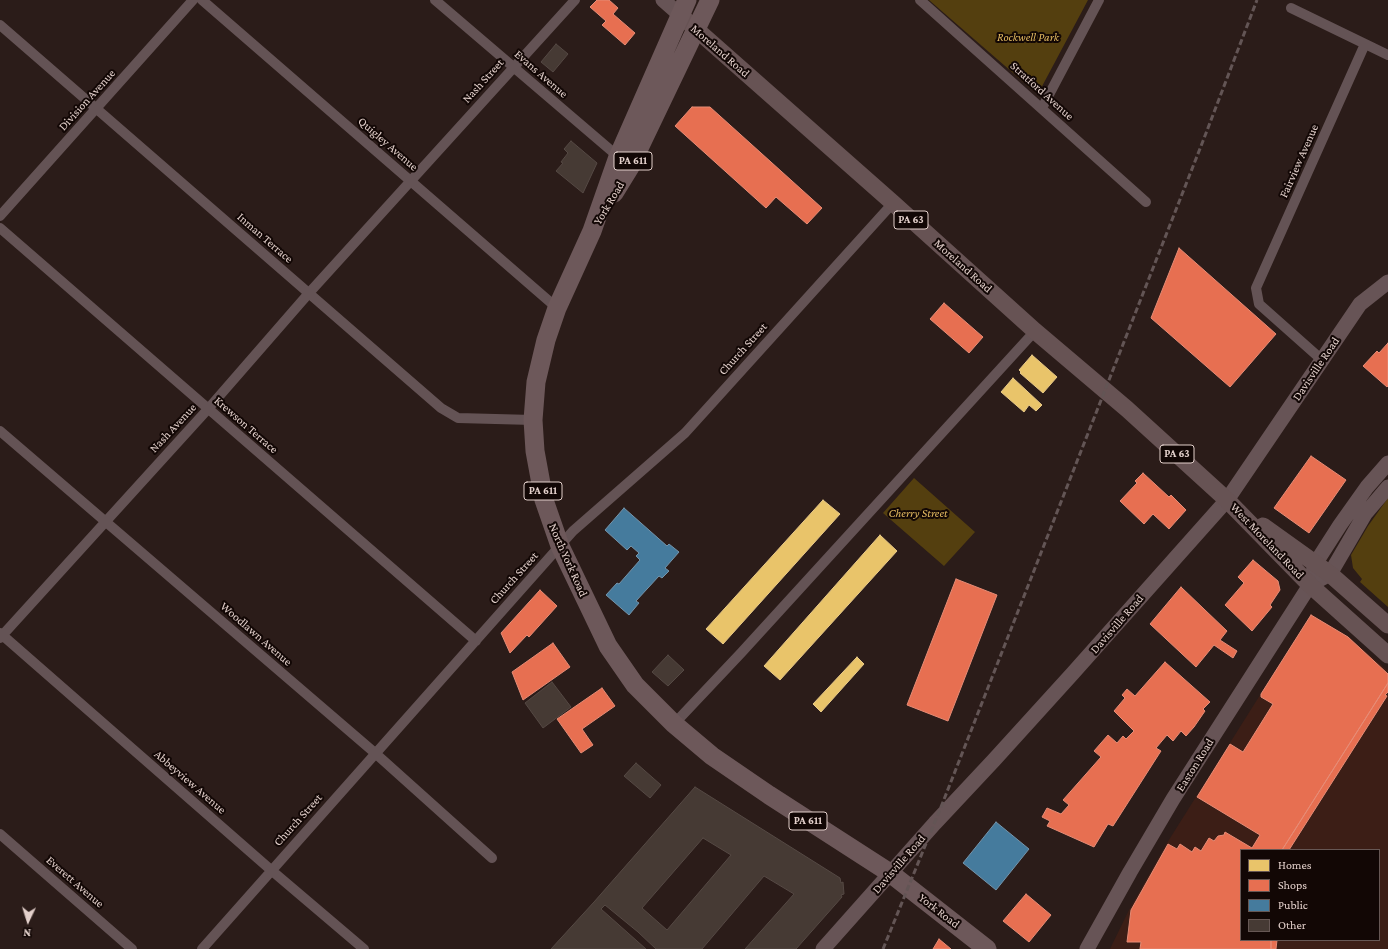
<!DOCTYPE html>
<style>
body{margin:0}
#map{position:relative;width:1388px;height:949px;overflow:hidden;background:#2b1c19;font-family:"Crimson Pro",serif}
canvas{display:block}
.legend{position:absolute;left:1240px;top:849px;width:140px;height:92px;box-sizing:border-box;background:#120705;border:1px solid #665754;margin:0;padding:5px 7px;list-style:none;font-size:12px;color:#e3d0cb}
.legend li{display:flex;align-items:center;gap:8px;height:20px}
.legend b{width:20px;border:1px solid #665754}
.north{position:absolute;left:8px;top:901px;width:40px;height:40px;-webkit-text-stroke:3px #120705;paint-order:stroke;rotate:184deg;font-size:11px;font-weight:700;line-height:16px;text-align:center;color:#e3d0cb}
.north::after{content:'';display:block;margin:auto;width:14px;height:18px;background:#e3d0cb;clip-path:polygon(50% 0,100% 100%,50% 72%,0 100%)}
</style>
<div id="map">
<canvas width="1388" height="949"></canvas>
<ul class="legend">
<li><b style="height:11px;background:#e9c46a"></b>Homes</li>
<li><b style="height:11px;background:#e76f51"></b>Shops</li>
<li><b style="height:11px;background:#457b9d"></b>Public</li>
<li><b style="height:11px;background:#463a34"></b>Other</li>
</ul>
<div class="north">N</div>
</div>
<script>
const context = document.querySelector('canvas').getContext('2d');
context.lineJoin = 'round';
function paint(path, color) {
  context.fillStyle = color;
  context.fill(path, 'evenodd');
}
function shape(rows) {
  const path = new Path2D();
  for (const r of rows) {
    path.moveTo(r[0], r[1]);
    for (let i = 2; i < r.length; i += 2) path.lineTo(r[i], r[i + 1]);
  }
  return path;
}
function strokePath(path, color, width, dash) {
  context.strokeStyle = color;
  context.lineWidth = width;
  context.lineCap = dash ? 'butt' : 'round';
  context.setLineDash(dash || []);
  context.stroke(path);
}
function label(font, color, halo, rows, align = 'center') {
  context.font = font + ' "Crimson Pro",serif';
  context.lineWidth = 4;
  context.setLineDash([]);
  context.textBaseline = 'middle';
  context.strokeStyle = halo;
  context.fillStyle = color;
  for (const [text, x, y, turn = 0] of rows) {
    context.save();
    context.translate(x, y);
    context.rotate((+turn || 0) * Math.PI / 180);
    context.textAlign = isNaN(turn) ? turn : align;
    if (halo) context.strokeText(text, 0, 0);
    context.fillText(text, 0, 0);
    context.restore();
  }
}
const built = shape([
 [1311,614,1349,637,1388,671,1388,949,1110,949,1129,910,1167,843],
 [1241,850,1379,850,1379,940,1241,940]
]);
const green = shape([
 [929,0,1088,0,1039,92,1035,92],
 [914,478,975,532,944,566,883,513],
 [1388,498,1388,607,1360,582,1362,579,1353,568,1351,555,1368,526]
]);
const homes = shape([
 [1032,355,1057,377,1043,393,1020,373,1021,372,1019,370,1032,355],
 [1013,378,1042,405,1036,411,1029,405,1024,412,1001,392,1013,378],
 [823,500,840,514,723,644,706,629,823,500],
 [880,535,897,551,780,680,764,666,880,535],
 [857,657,864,664,821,712,813,704,857,657]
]);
const shops = shape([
 [597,0,609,0,618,8,613,14,635,33,625,45,602,25,606,21,590,7,597,0],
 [692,107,710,107,822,208,807,224,776,197,766,208,675,126,692,107],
 [1179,248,1276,334,1230,387,1151,318,1179,248],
 [944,303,983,337,969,353,930,319,944,303],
 [1388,343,1388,386,1387,387,1363,366,1377,351,1379,353,1388,343],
 [1311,456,1346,480,1309,533,1274,508,1311,456],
 [1143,473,1169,497,1171,495,1186,510,1169,529,1153,514,1144,524,1120,501,1137,483,1135,481,1143,473],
 [1253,560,1278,581,1280,590,1270,605,1272,607,1252,631,1225,605,1244,583,1238,577,1253,560],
 [956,579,997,595,948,721,907,705,956,579],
 [1181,587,1227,631,1220,640,1237,651,1233,658,1214,645,1196,667,1150,624,1181,587],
 [540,590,557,606,529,637,527,635,510,653,501,633,540,590],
 [1311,615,1348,637,1388,674,1388,683,1282,850,1241,850,1241,940,1271,940,1271,949,1140,949,1141,942,1127,942,1131,910,1168,844,1177,849,1180,844,1192,852,1195,847,1201,851,1209,838,1214,841,1218,836,1224,835,1225,832,1252,848,1260,835,1197,797,1230,744,1243,752,1273,704,1261,697,1261,694,1311,615],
 [553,643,570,667,523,700,512,672,553,643],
 [1165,662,1210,702,1203,709,1205,711,1194,727,1186,736,1181,731,1173,741,1167,735,1156,748,1161,751,1159,754,1113,826,1108,824,1094,847,1047,826,1050,821,1042,817,1047,808,1061,814,1069,805,1063,800,1101,757,1094,751,1108,735,1117,743,1123,736,1126,739,1134,731,1114,711,1125,698,1122,695,1127,689,1135,696,1165,662],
 [1388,683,1388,692,1385,695,1387,696,1289,850,1282,850,1388,683],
 [602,688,615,706,582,729,593,745,581,753,557,719,602,688],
 [1026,894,1051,915,1029,942,1003,921,1026,894],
 [939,939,951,949,933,949,939,939],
 [1271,940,1277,940,1276,949,1271,949,1271,940]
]);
const public = shape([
 [624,508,667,546,669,544,679,552,665,568,669,571,662,578,659,576,636,601,639,603,629,615,606,595,617,583,619,584,640,560,636,556,639,553,631,546,627,550,605,530,624,508],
 [996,822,1029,849,996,890,963,863,996,822]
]);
const building = shape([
 [556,44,568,54,553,72,541,62,556,44],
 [571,141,597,163,583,193,556,171,563,163,561,162,568,153,564,149,571,141],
 [668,655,684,670,668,686,652,672,668,655],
 [552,682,571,707,543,728,525,703,552,682],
 [636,763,661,785,650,798,624,776,636,763],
 [695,787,840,878,841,883,843,882,844,894,841,895,842,897,796,949,745,949,794,894,764,876,702,949,656,949,638,932,605,905,601,909,646,949,551,949,594,902,695,787],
 [703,838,731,855,667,930,642,908,703,838]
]);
const street = shape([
 [202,0,557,308],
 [435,0,621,159],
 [920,0,1146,202],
 [1291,8,1388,55],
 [0,25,441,408,458,418,533,420],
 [1042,108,1099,0],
 [0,216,193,0],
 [0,228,476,641],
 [1322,360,1259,304,1256,288,1365,44],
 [0,431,375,753,492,858],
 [0,633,271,870,364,949],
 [0,638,208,409,309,293,575,0],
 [674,724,741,653,1035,331],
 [0,834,132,949],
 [202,949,573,531,685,433,893,203]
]);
const secondary = shape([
 [663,0,680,15],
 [1319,580,1330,574,1365,514,1388,487],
 [823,949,935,823,994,760,1073,673,1227,500,1360,304,1388,282],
 [1087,949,1130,872,1173,799,1310,585,1315,564,1340,525,1367,487,1388,463]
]);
const primary = shape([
 [680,15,893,203,1035,331,1127,409,1227,500,1310,585,1388,655],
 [1263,526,1330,574,1388,625]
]);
const highway = shape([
 [687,0,618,157,592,231,557,308,546,340,536,382,533,420,535,451,544,500,560,546,608,646,635,685,674,724,712,756,769,795,890,873,987,949],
 [614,193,630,167,710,0]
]);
const rail = shape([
 [883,949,943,802,1203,141,1257,0]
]);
const shields = [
 [633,161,38],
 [911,220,34],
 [1177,454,34],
 [543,491,38],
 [808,821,38]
];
const shieldNames = [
 ["PA 611",633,161],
 ["PA 63",911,220],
 ["PA 63",1177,454],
 ["PA 611",543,491],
 ["PA 611",808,821]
];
const parkNames = [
 ["Rockwell Park",1028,37],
 ["Cherry Street",918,513]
];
const streetNames = [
 ["Moreland Road",720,51,41],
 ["Evans Avenue",541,74,41],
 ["Nash Street",483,81,-48],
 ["Stratford Avenue",1042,91,42],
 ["Division Avenue",87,100,-48],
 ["Quigley Avenue",388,144,41],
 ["Fairview Avenue",1299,161,-66],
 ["York Road",609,203,-59],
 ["Inman Terrace",265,238,41],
 ["Moreland Road",963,266,42],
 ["Church Street",743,349,-48],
 ["Davisville Road",1316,369,-56],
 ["Krewson Terrace",246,425,41],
 ["Nash Avenue",173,428,-47],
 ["West Moreland Road",1267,541,46],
 ["North York Road",568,560,66],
 ["Church Street",514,578,-48],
 ["Davisville Road",1117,624,-49],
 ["Woodlawn Avenue",256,634,41],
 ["Easton Road",1195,765,-58],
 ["Abbeyview Avenue",190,782,41],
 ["Church Street",298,820,-48],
 ["Davisville Road",899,864,-49],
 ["Everett Avenue",75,882,41],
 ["York Road",939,911,38]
];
paint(built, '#3c1e16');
paint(green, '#543f0f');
paint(homes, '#e9c46a');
strokePath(homes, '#e7c887', 1);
paint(shops, '#e76f51');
strokePath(shops, '#e68c76', 1);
paint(public, '#457b9d');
strokePath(public, '#7494ab', 1);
paint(building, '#463a34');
strokePath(building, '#554944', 1);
strokePath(street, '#645355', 10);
strokePath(secondary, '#675456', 15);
strokePath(primary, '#675354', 17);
strokePath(highway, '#6d585a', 19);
strokePath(rail, '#635555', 3, [6, 3]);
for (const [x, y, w] of shields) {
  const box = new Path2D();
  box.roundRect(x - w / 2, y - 9, w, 18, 3);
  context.fillStyle = '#120705';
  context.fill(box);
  strokePath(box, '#e3d0cb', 1);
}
label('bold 11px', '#e3d0cb', null, shieldNames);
label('italic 12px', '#e3ba60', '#120705', parkNames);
label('12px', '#e3d0cb', '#120705', streetNames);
</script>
